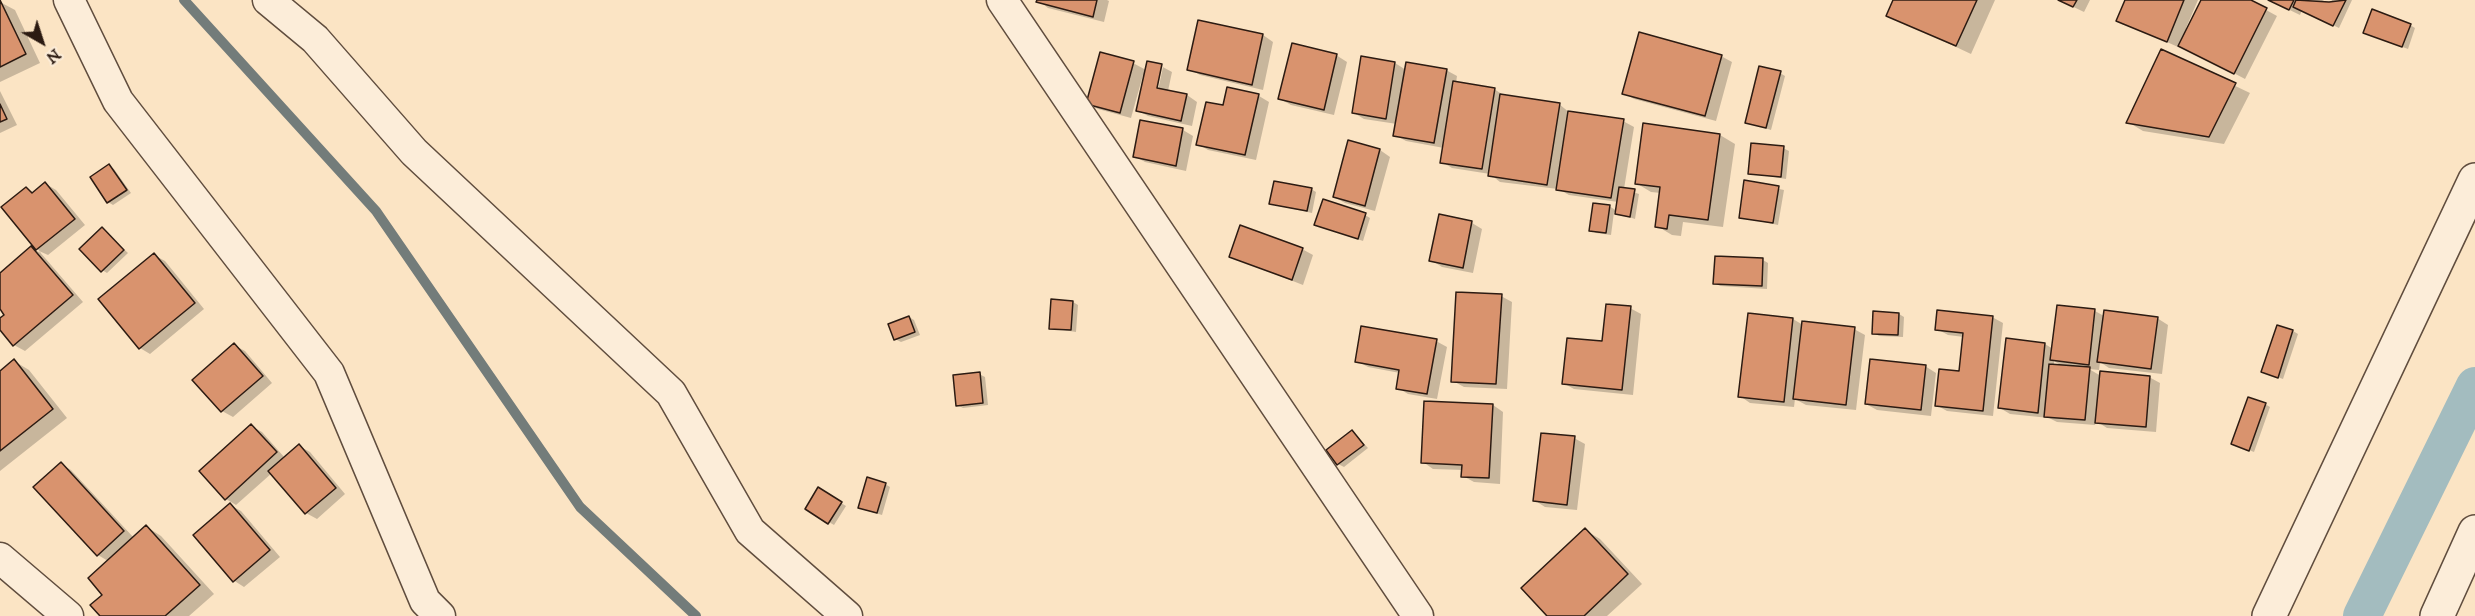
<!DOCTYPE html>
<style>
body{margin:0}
#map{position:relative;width:2475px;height:616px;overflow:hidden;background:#fbe4c4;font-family:"IM FELL DW Pica",serif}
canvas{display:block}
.north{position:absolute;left:12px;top:12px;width:60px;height:60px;-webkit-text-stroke:4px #fcedd9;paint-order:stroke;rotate:141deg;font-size:16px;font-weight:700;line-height:24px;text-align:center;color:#2c1b12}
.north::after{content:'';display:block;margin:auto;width:21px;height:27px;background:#2c1b12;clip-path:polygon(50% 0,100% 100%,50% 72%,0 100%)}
</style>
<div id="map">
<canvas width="2475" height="616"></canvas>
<div class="north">N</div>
</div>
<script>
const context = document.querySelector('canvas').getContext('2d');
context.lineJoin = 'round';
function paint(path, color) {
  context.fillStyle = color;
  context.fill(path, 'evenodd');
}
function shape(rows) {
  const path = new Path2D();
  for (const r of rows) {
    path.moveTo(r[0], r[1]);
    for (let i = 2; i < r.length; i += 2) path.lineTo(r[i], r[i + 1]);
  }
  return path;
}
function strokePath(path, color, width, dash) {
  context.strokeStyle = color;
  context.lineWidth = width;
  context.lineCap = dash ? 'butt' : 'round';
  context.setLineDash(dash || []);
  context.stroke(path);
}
const shadow = shape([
 [1038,0,1107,0,1109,1,1104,22,1048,8],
 [1895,0,1995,0,1971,54,1888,15],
 [2059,0,2090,0,2084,12],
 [2126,0,2198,0,2186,28,2188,29,2203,0,2248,0,2277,16,2245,79,2179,44,2178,47,2118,20],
 [2269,0,2322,0,2330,4,2332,0,2352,0,2339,28,2302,10,2300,15],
 [0,2,15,10,40,63,0,82],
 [1199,22,1263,35,1273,42,1263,90,1200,75,1189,69],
 [2410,25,2415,28,2408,49,2370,35],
 [2162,51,2250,93,2224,144,2143,131,2128,122],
 [1336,55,1347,62,1334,115,1291,105,1280,99],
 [1721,56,1732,62,1716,121,1634,99,1624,93],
 [1133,63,1146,70,1161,66,1172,72,1168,91,1187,95,1197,102,1192,126,1148,116,1137,110,1145,75,1143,75,1131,118,1098,109,1088,103],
 [1160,67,1163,67,1157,95,1154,95],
 [1395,63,1406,70,1446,70,1457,76,1456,83,1494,89,1505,96,1559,104,1570,113,1623,121,1634,127,1624,189,1639,194,1635,219,1614,212,1611,235,1596,233,1591,230,1609,206,1617,211,1618,202,1569,195,1558,189,1500,182,1490,174,1452,168,1442,162,1444,148,1406,141,1395,135,1397,124,1364,119,1354,113],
 [1780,73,1785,76,1771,130,1746,122],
 [1228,89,1259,96,1269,102,1256,160,1208,150,1198,144,1225,107],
 [0,91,17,125,0,133],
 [1142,122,1183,130,1193,136,1186,171,1145,162,1134,156],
 [1720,135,1735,144,1723,227,1683,222,1681,236,1672,235,1657,226,1661,193,1651,192,1636,183],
 [1783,148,1789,151,1786,179,1749,173],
 [1380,150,1390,157,1375,211,1345,203,1334,197],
 [109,166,114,169,131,193,113,205,108,202],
 [1746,182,1784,190,1778,225,1740,217],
 [46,184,56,190,85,225,48,255,39,251,83,302,25,351,14,345,0,328,0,320,7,315,0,307,0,274,31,248,41,253,3,207,26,188,34,193],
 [1311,189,1316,192,1312,213,1271,204],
 [1365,215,1370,218,1363,241,1321,227],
 [1472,223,1482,229,1473,273,1442,267,1431,260],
 [102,229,128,253,107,273,102,270],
 [1302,249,1313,255,1303,285,1231,257],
 [154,255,165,261,204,309,150,354,140,348],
 [1763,260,1768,263,1767,289,1720,286,1715,283],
 [1501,296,1512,302,1507,389,1464,387,1453,381],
 [1073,302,1078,305,1076,332,1050,328],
 [2058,307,2095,311,2104,316,2157,318,2168,325,2162,374,2109,368,2100,362,2099,370,2089,369,2101,376,2149,377,2160,383,2156,432,2107,428,2096,421,2095,425,2057,422,2049,418,2010,414,2000,408,2045,344,2053,349],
 [2054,361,2064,367,2054,366],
 [1630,308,1641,314,1633,395,1574,389,1563,383,1603,343],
 [1875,313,1899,314,1904,317,1903,337,1879,336,1874,333],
 [1749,315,1793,319,1803,325,1854,329,1865,335,1856,410,1806,405,1795,399,1794,407,1750,403,1740,396],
 [909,317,914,320,920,335,901,342,895,339],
 [1992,317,2003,323,1993,416,1947,411,1936,405,1960,373,1964,337,1948,335,1937,329],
 [2293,331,2298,334,2283,379,2263,372],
 [1436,341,1447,347,1437,399,1408,394,1398,388,1400,373,1368,367,1357,361],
 [234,345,245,351,272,383,233,417,222,411,194,380],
 [14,361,29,370,67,418,0,471,0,373],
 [1925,366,1936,373,1931,416,1877,410,1866,404],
 [979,374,985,377,988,405,963,408,957,405],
 [2265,404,2270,407,2254,452,2238,446],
 [1493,405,1503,412,1500,484,1474,482,1463,476,1463,470,1433,469,1423,462],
 [251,426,262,432,285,458,299,446,310,452,345,494,317,519,306,513,272,473,236,505,226,499],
 [1353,432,1368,448,1344,467,1338,464],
 [1574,438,1585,444,1577,510,1545,507,1534,500],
 [61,464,71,470,134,538,147,527,161,536,214,594,189,616,102,616,108,561,98,555],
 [885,484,890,487,882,515,865,510],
 [818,489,846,506,834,525,807,509],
 [230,505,241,511,280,557,244,587,233,580],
 [1585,530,1600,539,1642,584,1607,616,1549,616]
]);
const stream = shape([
 [184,0,376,211,580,507,696,616]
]);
const canal = shape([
 [2362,616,2475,386]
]);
const building = shape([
 [0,0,26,54,0,67,0,0],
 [1037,0,1097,0,1093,17,1036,2,1037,0],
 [1893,0,1977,0,1956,46,1886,16,1893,0],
 [2058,0,2077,0,2073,7,2058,0],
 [2125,0,2184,0,2167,42,2116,21,2125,0],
 [2201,0,2251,0,2267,8,2234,74,2178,46,2201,0],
 [2268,0,2294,0,2289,10,2268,0],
 [2296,0,2329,2,2346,0,2333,26,2293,7,2296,0],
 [2372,9,2411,24,2402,47,2363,33,2372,9],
 [1198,20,1263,34,1252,85,1187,70,1198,20],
 [1639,32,1722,55,1705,116,1622,94,1639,32],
 [1292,43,1337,54,1324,110,1278,99,1292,43],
 [2161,49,2236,83,2209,137,2126,123,2161,49],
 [1100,52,1134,61,1120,113,1086,104,1100,52],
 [1361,56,1395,62,1386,119,1352,113,1361,56],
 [1147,61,1162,64,1157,88,1187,94,1181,121,1136,111,1147,61],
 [1406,62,1447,69,1434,143,1393,136,1406,62],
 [1759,66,1781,71,1766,128,1745,123,1759,66],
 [1453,81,1495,88,1482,169,1440,163,1453,81],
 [1227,87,1259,94,1245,155,1196,145,1206,102,1223,105,1227,87],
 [1500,94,1560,103,1547,185,1488,176,1500,94],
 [0,104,7,119,0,122,0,104],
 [1568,111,1624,119,1611,198,1556,190,1568,111],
 [1140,120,1183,128,1176,166,1133,157,1140,120],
 [1643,123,1720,134,1708,220,1669,215,1667,229,1655,227,1660,187,1635,184,1643,123],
 [1348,140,1380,149,1365,206,1333,197,1348,140],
 [1751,143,1784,146,1781,177,1748,174,1751,143],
 [109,164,127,190,107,203,90,177,109,164],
 [1744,180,1779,186,1773,223,1739,218,1744,180],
 [1274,181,1312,188,1307,211,1269,204,1274,181],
 [45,182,75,219,36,250,1,207,26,187,32,193,45,182],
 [1619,187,1635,189,1630,217,1615,214,1619,187],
 [1323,199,1366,213,1358,239,1314,225,1323,199],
 [1593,203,1610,205,1606,233,1589,231,1593,203],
 [1439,214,1472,221,1463,268,1429,261,1439,214],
 [1240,225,1303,248,1292,280,1229,257,1240,225],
 [102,227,124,250,101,272,79,249,102,227],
 [31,246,73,295,13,346,0,330,0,318,4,315,0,309,0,273,31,246],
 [154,253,195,303,139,349,98,299,154,253],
 [1715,256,1763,258,1762,286,1713,284,1715,256],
 [1456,292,1502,294,1496,384,1451,382,1456,292],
 [1051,299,1073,301,1071,330,1049,329,1051,299],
 [1606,304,1631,306,1622,390,1562,384,1567,338,1602,341,1606,304],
 [2057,305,2095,309,2089,365,2050,360,2057,305],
 [1937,310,1993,316,1983,411,1935,406,1939,369,1959,371,1963,333,1935,330,1937,310],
 [2104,310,2158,317,2151,369,2097,362,2104,310],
 [1873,311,1899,313,1898,335,1872,334,1873,311],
 [1748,313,1793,318,1784,402,1738,397,1748,313],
 [909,316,915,332,894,340,888,324,909,316],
 [1802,321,1855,327,1846,405,1793,399,1802,321],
 [2277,325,2293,330,2278,378,2261,372,2277,325],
 [1361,326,1437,339,1427,394,1396,389,1399,370,1355,362,1361,326],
 [2006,338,2045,343,2038,413,1998,408,2006,338],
 [234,343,263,376,221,412,192,380,234,343],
 [14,359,53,409,0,451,0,371,14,359],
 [1870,359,1926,365,1921,410,1865,404,1870,359],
 [2049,364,2090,367,2085,420,2044,417,2049,364],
 [2100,371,2150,376,2146,427,2095,423,2100,371],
 [980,372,983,403,956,406,953,375,980,372],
 [2248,397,2266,403,2249,451,2231,444,2248,397],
 [1424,401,1493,404,1489,478,1461,477,1462,465,1421,463,1424,401],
 [251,424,277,452,225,500,199,471,251,424],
 [1352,430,1364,445,1337,465,1326,450,1352,430],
 [1541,433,1575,436,1567,505,1533,501,1541,433],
 [299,444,336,488,305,514,268,471,299,444],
 [61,462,124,531,97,556,33,487,61,462],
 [867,477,886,483,877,513,858,508,867,477],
 [818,487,842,502,828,524,805,509,818,487],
 [230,503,270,550,233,582,193,535,230,503],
 [146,525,200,585,165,616,100,616,90,605,102,595,88,578,146,525],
 [1585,528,1628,574,1584,616,1547,616,1521,588,1585,528]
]);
const minor = shape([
 [69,0,118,101,329,373,425,601,440,616],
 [268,0,315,39,414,152,671,393,750,531,847,616],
 [1002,0,1418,616],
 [0,558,68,616]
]);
const tertiary = shape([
 [2269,616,2475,180],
 [2437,616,2475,532]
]);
paint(shadow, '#0003');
strokePath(stream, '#737c7a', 10);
strokePath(canal, '#a3bcbf', 38);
paint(building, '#d9936e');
strokePath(building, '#2c1b12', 1.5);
strokePath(minor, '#604d3e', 33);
strokePath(tertiary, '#604d3e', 36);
strokePath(minor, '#fcedd9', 30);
strokePath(tertiary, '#fcedd9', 33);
</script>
